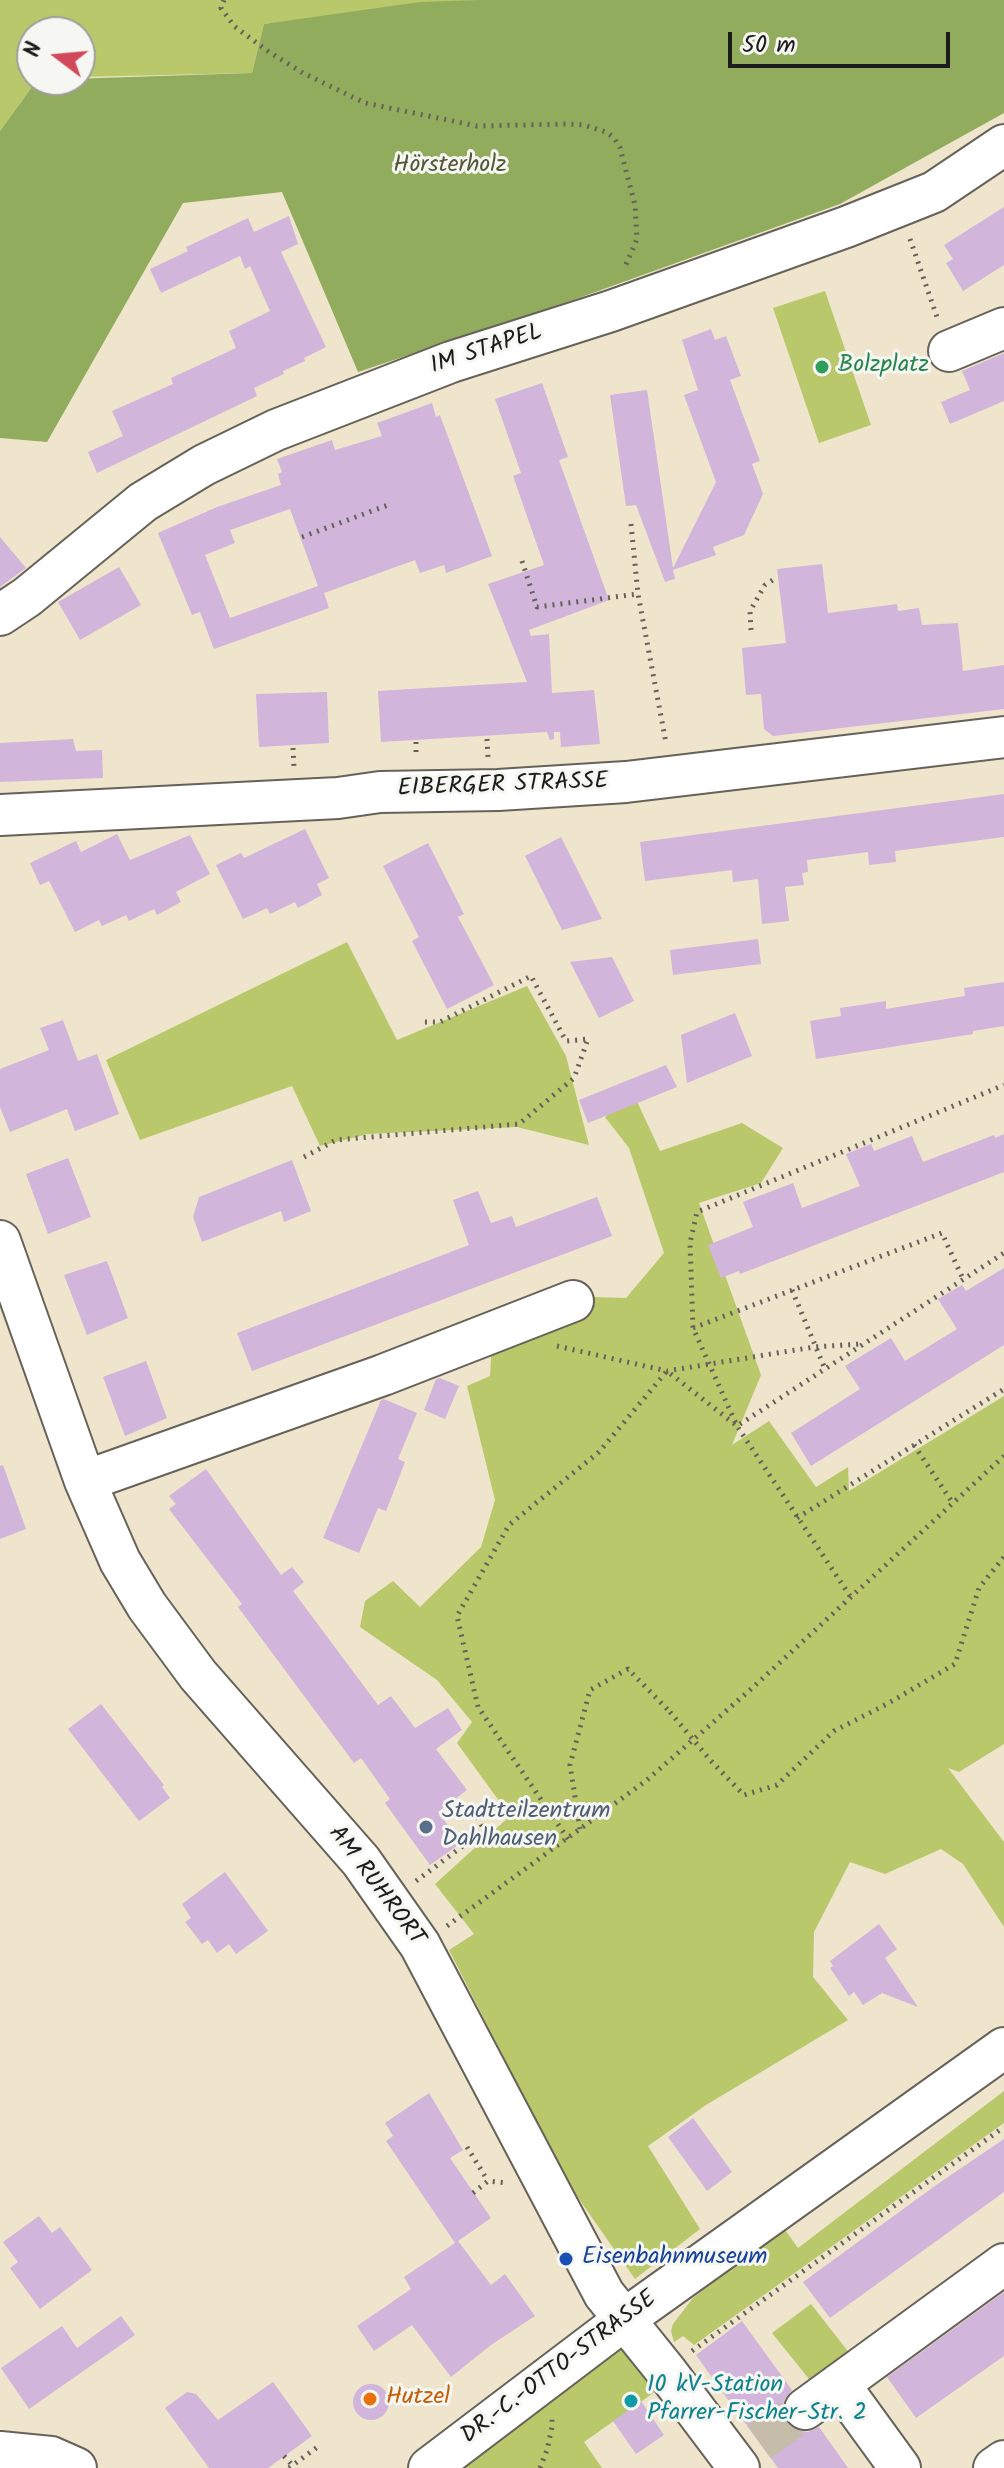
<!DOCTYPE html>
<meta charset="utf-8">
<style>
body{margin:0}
#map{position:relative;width:1004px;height:2468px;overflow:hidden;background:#efe5cc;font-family:Kalam,sans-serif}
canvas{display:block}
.north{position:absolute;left:16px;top:16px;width:80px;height:80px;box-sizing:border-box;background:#f6f6f2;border:2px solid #9f9f9c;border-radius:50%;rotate:286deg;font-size:22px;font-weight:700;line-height:32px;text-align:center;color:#1c1c1c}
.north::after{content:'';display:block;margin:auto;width:28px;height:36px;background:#d1495b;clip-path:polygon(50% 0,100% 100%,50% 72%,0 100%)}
.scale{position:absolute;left:728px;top:32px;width:222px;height:36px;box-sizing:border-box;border:4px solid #1c1c1c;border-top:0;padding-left:10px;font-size:24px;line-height:28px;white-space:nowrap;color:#1c1c1c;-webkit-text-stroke:6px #f6f6f2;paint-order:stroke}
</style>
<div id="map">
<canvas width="1004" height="2468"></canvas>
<div class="north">N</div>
<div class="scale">50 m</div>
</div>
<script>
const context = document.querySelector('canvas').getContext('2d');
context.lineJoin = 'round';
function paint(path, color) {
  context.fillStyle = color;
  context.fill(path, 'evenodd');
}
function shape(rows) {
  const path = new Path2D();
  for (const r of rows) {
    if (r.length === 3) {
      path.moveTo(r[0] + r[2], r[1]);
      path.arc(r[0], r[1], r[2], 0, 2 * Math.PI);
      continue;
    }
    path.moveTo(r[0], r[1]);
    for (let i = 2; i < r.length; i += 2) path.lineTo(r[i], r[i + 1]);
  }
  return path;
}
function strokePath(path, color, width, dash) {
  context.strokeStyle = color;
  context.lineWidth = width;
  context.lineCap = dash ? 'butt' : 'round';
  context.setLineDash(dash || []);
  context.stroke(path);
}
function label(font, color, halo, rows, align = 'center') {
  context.font = font + ' Kalam,sans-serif';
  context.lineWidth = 6;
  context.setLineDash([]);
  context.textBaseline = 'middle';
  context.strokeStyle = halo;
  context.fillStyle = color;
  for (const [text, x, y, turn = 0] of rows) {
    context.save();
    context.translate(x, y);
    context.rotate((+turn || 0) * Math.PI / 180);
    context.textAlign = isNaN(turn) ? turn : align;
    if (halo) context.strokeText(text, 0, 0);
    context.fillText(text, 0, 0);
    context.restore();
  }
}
const green = shape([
 [0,0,478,0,264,24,252,73,80,77,80,32,32,32,32,80,37,80,0,131],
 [825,291,871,425,819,443,773,308],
 [347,942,397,1040,527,986,566,1056,589,1145,517,1127,368,1134,320,1146,292,1086,140,1140,106,1060],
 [634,1095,660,1151,742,1123,783,1148,761,1183,699,1203,761,1375,732,1445,769,1421,816,1487,848,1467,849,1491,1004,1396,1004,1744,959,1772,948,1768,1004,1842,1004,1927,963,1864,941,1849,885,1874,850,1862,814,1932,813,1977,848,2020,706,2105,648,2146,700,2229,635,2279,567,2182,449,1950,474,1934,435,1884,510,1816,457,1743,472,1722,437,1680,360,1627,365,1601,393,1581,420,1607,481,1547,495,1500,467,1386,490,1376,492,1340,593,1297,626,1298,664,1253,629,1148,605,1117],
 [1004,2091,1004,2123,694,2345,683,2336,674,2342,671,2331,673,2324,693,2298,783,2227,798,2248],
 [811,2304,854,2359,817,2389,772,2333],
 [626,2343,659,2389,584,2442,602,2468,462,2468]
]);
const forest = shape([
 [478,0,1004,0,1004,113,840,204,576,299,358,372,282,192,183,203,47,442,0,438,0,131,37,80,252,73,264,24,420,2]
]);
const building = shape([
 [1004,207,1004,265,963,291,946,263,953,259,944,245],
 [289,216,298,244,281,252,326,347,304,358,305,361,283,371,284,374,254,388,257,396,97,473,88,452,123,436,112,411,173,384,171,378,236,348,229,331,270,311,250,266,245,269,240,256,161,293,150,269,188,251,186,247,248,218,254,232],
 [711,329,715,340,726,336,741,376,730,380,760,461,752,464,763,494,744,535,713,547,716,555,673,570,675,579,665,582,636,505,626,506,610,395,647,390,673,568,716,482,684,395,698,390,682,340],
 [1004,353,1004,401,950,424,941,402,970,390,962,371],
 [542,383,568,457,559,460,609,600,529,630,531,636,549,634,552,693,594,690,600,744,561,747,560,732,554,732,554,739,550,740,547,732,381,742,378,691,527,682,488,584,544,565,513,476,521,473,495,399],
 [432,403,436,417,440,415,492,556,446,573,444,565,420,573,415,560,324,593,329,608,214,649,200,612,192,615,158,533,217,507,281,485,278,474,282,472,277,459,332,440,335,450,382,436,377,423],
 [290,509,318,586,230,618,205,555,235,543,230,530],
 [0,537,26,568,0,587],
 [822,564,828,613,897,604,898,611,919,608,922,625,958,623,963,671,1004,665,1004,709,773,736,764,729,761,694,746,695,742,648,786,643,777,569],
 [119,567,141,605,80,640,58,602],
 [327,692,329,743,259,747,256,694],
 [73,739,76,751,102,750,103,778,0,782,0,743],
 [1004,794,1004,837,895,851,896,862,869,865,868,852,807,860,808,872,802,873,804,885,785,887,789,921,762,924,758,879,733,882,732,870,645,881,640,842],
 [305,829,329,878,317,884,322,895,298,908,295,902,270,914,267,908,243,919,216,865,241,853,244,858],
 [117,834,130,860,190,835,210,874,176,892,181,902,157,915,154,909,129,921,126,915,102,926,99,920,75,932,49,881,40,885,30,863,76,841,81,852],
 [561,837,602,919,562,930,525,856],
 [428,843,464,914,458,917,494,985,447,1009,412,941,419,937,383,866],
 [758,939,761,964,673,975,670,950],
 [612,957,634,1001,599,1018,570,962],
 [1004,982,1004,1026,973,1031,973,1034,816,1059,810,1021,841,1016,840,1008,886,1001,886,1009,934,1001,965,996,964,988],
 [735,1013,752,1056,687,1083,681,1035],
 [63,1020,78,1061,97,1054,119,1114,75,1131,67,1109,10,1132,0,1107,0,1069,49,1050,40,1028],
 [666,1065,677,1087,588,1123,579,1100],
 [1004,1134,1004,1172,740,1274,739,1271,721,1278,708,1245,753,1227,743,1202,793,1183,802,1208,860,1186,846,1154,871,1144,874,1151,912,1136,923,1162,994,1135,995,1138],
 [68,1158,91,1217,48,1234,26,1174],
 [292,1160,311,1211,284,1222,281,1211,202,1242,193,1217,199,1197],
 [478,1191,491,1223,512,1216,516,1227,597,1197,612,1236,252,1371,237,1333,469,1245,453,1200],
 [107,1261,128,1318,87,1335,64,1275],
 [1004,1268,1004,1345,811,1466,791,1433,860,1389,845,1366,891,1338,905,1361,957,1329,938,1299,962,1285,966,1291],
 [146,1361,167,1418,125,1436,103,1377],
 [440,1378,459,1386,445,1419,424,1410,436,1379],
 [384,1399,417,1413,398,1459,405,1462,395,1488,386,1511,378,1508,359,1553,323,1538,381,1400],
 [3,1465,26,1529,0,1539,0,1466],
 [206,1469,281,1575,292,1567,304,1582,293,1591,378,1705,391,1696,415,1728,448,1708,462,1730,436,1749,467,1790,438,1812,461,1843,430,1865,385,1803,390,1799,361,1758,354,1763,238,1607,242,1604,169,1509,176,1504,169,1496],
 [101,1704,164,1785,162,1787,170,1798,139,1821,68,1729],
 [225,1872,268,1931,236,1954,229,1944,217,1953,208,1940,202,1944,185,1922,191,1918,182,1904],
 [879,1924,897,1949,885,1958,918,2007,882,1993,863,2005,854,1992,849,1996,830,1968,833,1966,830,1961],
 [429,2093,463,2150,450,2158,491,2218,458,2241,491,2285,505,2274,535,2316,491,2345,451,2377,412,2325,374,2351,357,2326,411,2289,404,2277,455,2243,386,2141,393,2136,385,2123],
 [693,2118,732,2172,707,2191,668,2137],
 [1004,2139,1004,2192,830,2318,803,2282,939,2183],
 [39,2216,52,2233,60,2227,92,2270,40,2309,10,2268,18,2262,3,2242],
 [1004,2292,1004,2356,916,2418,887,2377],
 [121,2316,135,2335,29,2409,1,2368,62,2326,77,2348],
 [742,2321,792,2390,784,2400,782,2411,786,2422,796,2430,808,2432,819,2427,848,2468,778,2468,721,2390,696,2355],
 [273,2382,312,2436,268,2468,209,2468,165,2408,187,2392,196,2394,218,2420],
 [371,2402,18],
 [641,2401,664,2435,636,2454,613,2421]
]);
const minorTunnel = shape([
 [759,2442,805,2409]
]);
const path = shape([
 [224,0,221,8,234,26,269,52,303,73,365,103,477,126,567,124,584,125,606,132,614,138,620,148,635,205,637,239,624,269],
 [910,239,938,320],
 [631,524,638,594,666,743],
 [302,537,388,505],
 [522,561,537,607,638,594],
 [751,630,750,611,765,585,776,578],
 [487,739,488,758],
 [416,742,416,757],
 [293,748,294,767],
 [304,1157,336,1140,519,1124,574,1078,588,1039,566,1041,531,976,440,1022,423,1022],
 [792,1290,825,1369],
 [693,1328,942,1233,963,1279],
 [557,1346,667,1371,814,1347,862,1344],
 [914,1445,952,1502],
 [797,1518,1004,1389],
 [850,1596,737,1426,693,1328,690,1243,697,1212,1004,1085],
 [711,1761,744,1795,777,1785,834,1731,887,1704,955,1664,979,1588,1004,1557],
 [580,1829,570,1765,590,1690,628,1669,670,1712],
 [568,1839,478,1707,457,1616,509,1525,599,1452,667,1371,737,1426,1004,1253],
 [416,1881,479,1834,483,1828,472,1806],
 [447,1926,647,1780,750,1690,1004,1456],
 [467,2147,488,2181],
 [473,2193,488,2181,507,2183],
 [692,2351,1004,2127],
 [284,2456,293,2466],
 [289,2468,320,2445],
 [540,2468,547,2450,552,2427,552,2415]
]);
const minor = shape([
 [949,351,1004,328],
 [0,615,27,597,143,502,204,465,276,430,451,362,611,311,846,227,934,192,1004,145],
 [0,815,338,798,380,792,498,790,626,782,1004,737],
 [0,1241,85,1481,120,1561,147,1606,198,1675,361,1861,420,1945,604,2294,666,2371,739,2468],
 [85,1481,383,1375,573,1301],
 [839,2384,900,2468],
 [805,2409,1004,2264],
 [0,2452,51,2457,76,2468],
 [429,2468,640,2308,1004,2048],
 [994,2468,1004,2461]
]);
const pathBridge = shape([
 [670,1712,711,1761]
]);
const markers = [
 [822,367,8,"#2e9e5b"],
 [426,1827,8,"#5c6f8a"],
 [566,2259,8,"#1a4fb4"],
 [370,2399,8,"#e8710a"],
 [631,2401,8,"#0f9aa8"]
];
const parkNames = [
 ["Hörsterholz",450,167]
];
const streetNames = [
 ["IM STAPEL",487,351,-18],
 ["EIBERGER STRASSE",503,787,-2],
 ["AM RUHRORT",375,1887,53],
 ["DR.-C.-OTTO-STRASSE",560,2369,-37]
];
const leisureNames = [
 ["Bolzplatz",838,367]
];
const serviceNames = [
 ["Stadtteilzentrum",442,1813],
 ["Dahlhausen",442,1841]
];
const transitNames = [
 ["Eisenbahnmuseum",582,2259]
];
const cultureNames = [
 ["10 kV-Station",647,2387],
 ["Pfarrer-Fischer-Str. 2",647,2415]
];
const foodNames = [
 ["Hutzel",386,2399]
];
paint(green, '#b9c86a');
paint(forest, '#92ac5e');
paint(building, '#d1b5da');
strokePath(minorTunnel, '#c5bda9', 40, [40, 20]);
strokePath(minor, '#66625a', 44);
strokePath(path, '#66625a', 5, [2, 6]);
strokePath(minor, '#fff', 40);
strokePath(pathBridge, '#66625a', 5, [2, 6]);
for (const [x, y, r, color] of markers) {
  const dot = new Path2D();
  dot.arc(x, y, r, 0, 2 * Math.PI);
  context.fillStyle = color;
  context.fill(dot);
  strokePath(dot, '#f6f6f2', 3);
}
label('24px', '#535837', '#f6f6f2', parkNames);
label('24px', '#1c1c1c', '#f6f6f2', streetNames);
label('24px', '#27864d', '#f6f6f2', leisureNames, 'left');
label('24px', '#4e5e75', '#f6f6f2', serviceNames, 'left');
label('24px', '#164399', '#f6f6f2', transitNames, 'left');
label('24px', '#0d838f', '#f6f6f2', cultureNames, 'left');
label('24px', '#c56008', '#f6f6f2', foodNames, 'left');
</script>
